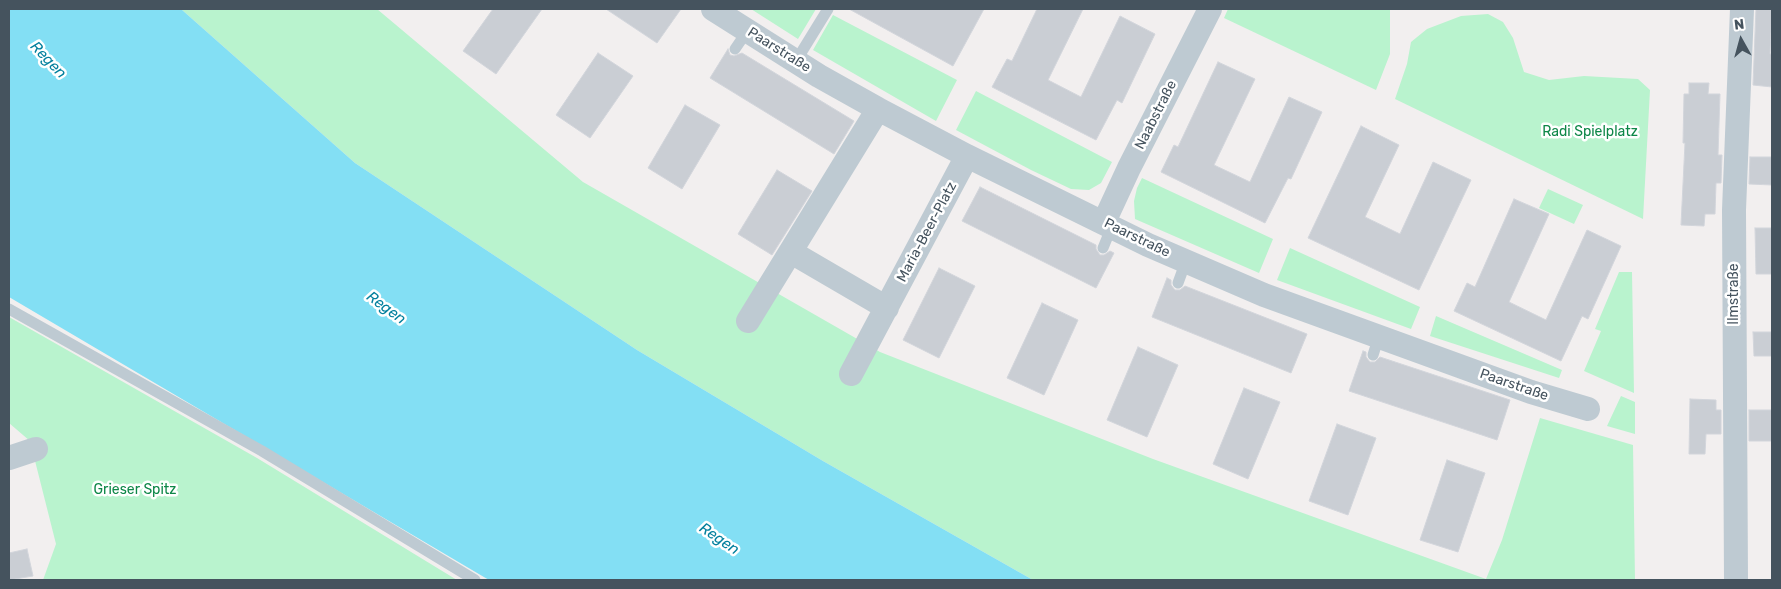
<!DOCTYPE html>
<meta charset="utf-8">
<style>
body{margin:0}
#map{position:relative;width:1781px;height:589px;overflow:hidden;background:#f2efef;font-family:Rubik,sans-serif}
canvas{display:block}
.frame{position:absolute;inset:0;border:10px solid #45535e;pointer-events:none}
.north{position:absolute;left:1716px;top:15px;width:50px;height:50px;-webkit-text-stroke:4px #fff;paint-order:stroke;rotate:353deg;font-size:14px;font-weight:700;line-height:20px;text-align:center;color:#45535e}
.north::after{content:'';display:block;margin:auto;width:18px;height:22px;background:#45535e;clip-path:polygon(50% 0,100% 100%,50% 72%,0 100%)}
</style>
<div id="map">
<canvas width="1781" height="589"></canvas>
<div class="frame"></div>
<div class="north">N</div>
</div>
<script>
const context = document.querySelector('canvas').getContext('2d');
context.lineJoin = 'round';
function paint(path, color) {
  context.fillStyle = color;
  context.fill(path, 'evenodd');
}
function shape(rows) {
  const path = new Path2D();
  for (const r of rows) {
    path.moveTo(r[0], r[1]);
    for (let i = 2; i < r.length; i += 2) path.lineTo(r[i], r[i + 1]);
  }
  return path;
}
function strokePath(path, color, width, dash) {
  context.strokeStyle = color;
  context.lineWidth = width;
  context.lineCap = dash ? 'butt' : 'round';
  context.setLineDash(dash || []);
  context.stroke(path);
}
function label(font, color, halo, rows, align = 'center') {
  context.font = font + ' Rubik,sans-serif';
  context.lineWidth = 5;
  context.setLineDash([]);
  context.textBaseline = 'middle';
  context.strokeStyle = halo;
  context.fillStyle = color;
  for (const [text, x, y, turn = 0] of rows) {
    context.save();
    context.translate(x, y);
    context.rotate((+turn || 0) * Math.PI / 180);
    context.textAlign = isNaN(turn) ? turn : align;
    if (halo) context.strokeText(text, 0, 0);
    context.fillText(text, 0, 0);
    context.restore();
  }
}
const green = shape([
 [181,9,377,9,583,182,880,352,1153,459,1486,579,1502,540,1540,418,1633,445,1635,580,1033,580,823,461,637,350,355,163],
 [751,9,816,9,798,39],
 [1228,9,1390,9,1390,54,1376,90,1224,18],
 [1488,14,1503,22,1513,38,1524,72,1549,80,1584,76,1638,79,1650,90,1643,219,1395,99,1407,64,1411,42,1427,29,1461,16],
 [833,15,957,80,936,121,813,50],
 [976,91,1112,162,1101,183,1089,190,1071,189,1031,170,956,130],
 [1142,178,1273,239,1259,273,1135,219,1134,201,1137,188],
 [1548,189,1583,205,1574,224,1539,208],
 [1290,248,1420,307,1411,329,1277,280],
 [1619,272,1632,272,1634,393,1584,371,1601,331,1595,329],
 [1436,316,1562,370,1559,378,1430,336],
 [9,317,257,458,457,580,43,580,56,544,30,441,9,423],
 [1621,396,1635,402,1635,434,1607,426]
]);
const water = shape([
 [9,9,181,9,355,163,637,350,823,461,1033,580,489,580,9,297]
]);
const building = shape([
 [493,9,542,9,496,74,463,51,493,9],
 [606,9,681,9,657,43,606,9],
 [849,9,984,9,953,66,849,9],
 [1037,9,1083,9,1048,80,1081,97,1120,16,1155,34,1122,103,1117,100,1096,140,992,87,1007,59,1012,61,1037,9],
 [1756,9,1772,9,1770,54,1772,54,1772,87,1753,85,1756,9],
 [728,49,730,55,734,56,742,53,854,121,834,154,710,78,728,49],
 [598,53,633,76,590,138,556,115,598,53],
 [1218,62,1255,79,1214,165,1250,182,1289,97,1322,112,1291,179,1288,178,1265,223,1161,172,1174,145,1178,147,1218,62],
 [1689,83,1709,83,1708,94,1720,94,1718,155,1722,155,1721,183,1716,183,1715,214,1705,214,1704,226,1681,225,1685,143,1683,143,1684,94,1689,94,1689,83],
 [685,105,720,125,682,189,648,168,685,105],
 [1361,126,1399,145,1365,217,1400,234,1433,162,1471,180,1419,290,1308,238,1361,126],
 [1750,157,1772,157,1772,185,1749,184,1750,157],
 [777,170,812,191,772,255,738,234,777,170],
 [980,187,1096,245,1096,249,1100,255,1104,255,1110,251,1114,253,1096,288,962,221,980,187],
 [1514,199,1549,214,1509,302,1546,320,1587,230,1621,246,1588,319,1582,316,1561,361,1454,311,1467,283,1475,287,1514,199],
 [1755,228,1772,228,1772,274,1756,274,1755,228],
 [939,268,975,286,939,358,903,340,939,268],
 [1167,278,1171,280,1171,285,1175,290,1180,290,1185,286,1307,334,1291,373,1152,317,1167,278],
 [1042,303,1078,320,1044,395,1007,378,1042,303],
 [1753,332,1772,332,1772,356,1754,356,1753,332],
 [1138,347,1178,365,1147,437,1107,420,1138,347],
 [1363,351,1366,352,1366,357,1370,362,1375,362,1380,357,1510,400,1497,440,1349,391,1363,351],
 [1244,388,1280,402,1248,479,1213,464,1244,388],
 [1690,399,1716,400,1716,410,1721,410,1721,434,1706,434,1705,454,1689,454,1690,399],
 [1749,410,1772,410,1772,441,1749,441,1749,410],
 [1337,424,1376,438,1348,515,1309,501,1337,424],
 [1447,460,1485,473,1458,552,1420,540,1447,460],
 [27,549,33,576,9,580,9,553,27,549]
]);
const lane = shape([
 [735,49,748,30],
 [796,61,828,9],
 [1103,248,1112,226],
 [1178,283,1186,261],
 [9,309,262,451,475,580],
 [1373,355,1379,336]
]);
const street = shape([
 [713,9,819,76,878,109,967,156,1148,245,1264,295,1531,392,1588,409],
 [1104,222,1129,168,1210,9],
 [791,252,887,308],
 [748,321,878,109],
 [851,374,967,156],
 [9,458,36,449],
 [1736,580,1734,210,1742,9]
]);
const streetNames = [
 ["Paarstraße",779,50,32],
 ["Naabstraße",1156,115,-63],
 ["Maria-Beer-Platz",927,232,-62],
 ["Paarstraße",1137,238,26],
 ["Ilmstraße",1734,294,-90],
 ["Paarstraße",1514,385,19]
];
const parkNames = [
 ["Radi Spielplatz",1590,132],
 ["Grieser Spitz",135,490]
];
const waterNames = [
 ["Regen",48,60,46],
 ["Regen",386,308,36],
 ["Regen",719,539,34]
];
paint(green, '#b9f3ce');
paint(water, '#83dff4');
paint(building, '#caced4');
strokePath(building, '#d2d5db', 1);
strokePath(lane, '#becad2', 11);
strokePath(street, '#becad2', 24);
label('14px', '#45535e', '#fff', streetNames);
label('14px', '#0e8748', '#fff', parkNames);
label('italic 15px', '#03809e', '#fff', waterNames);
</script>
